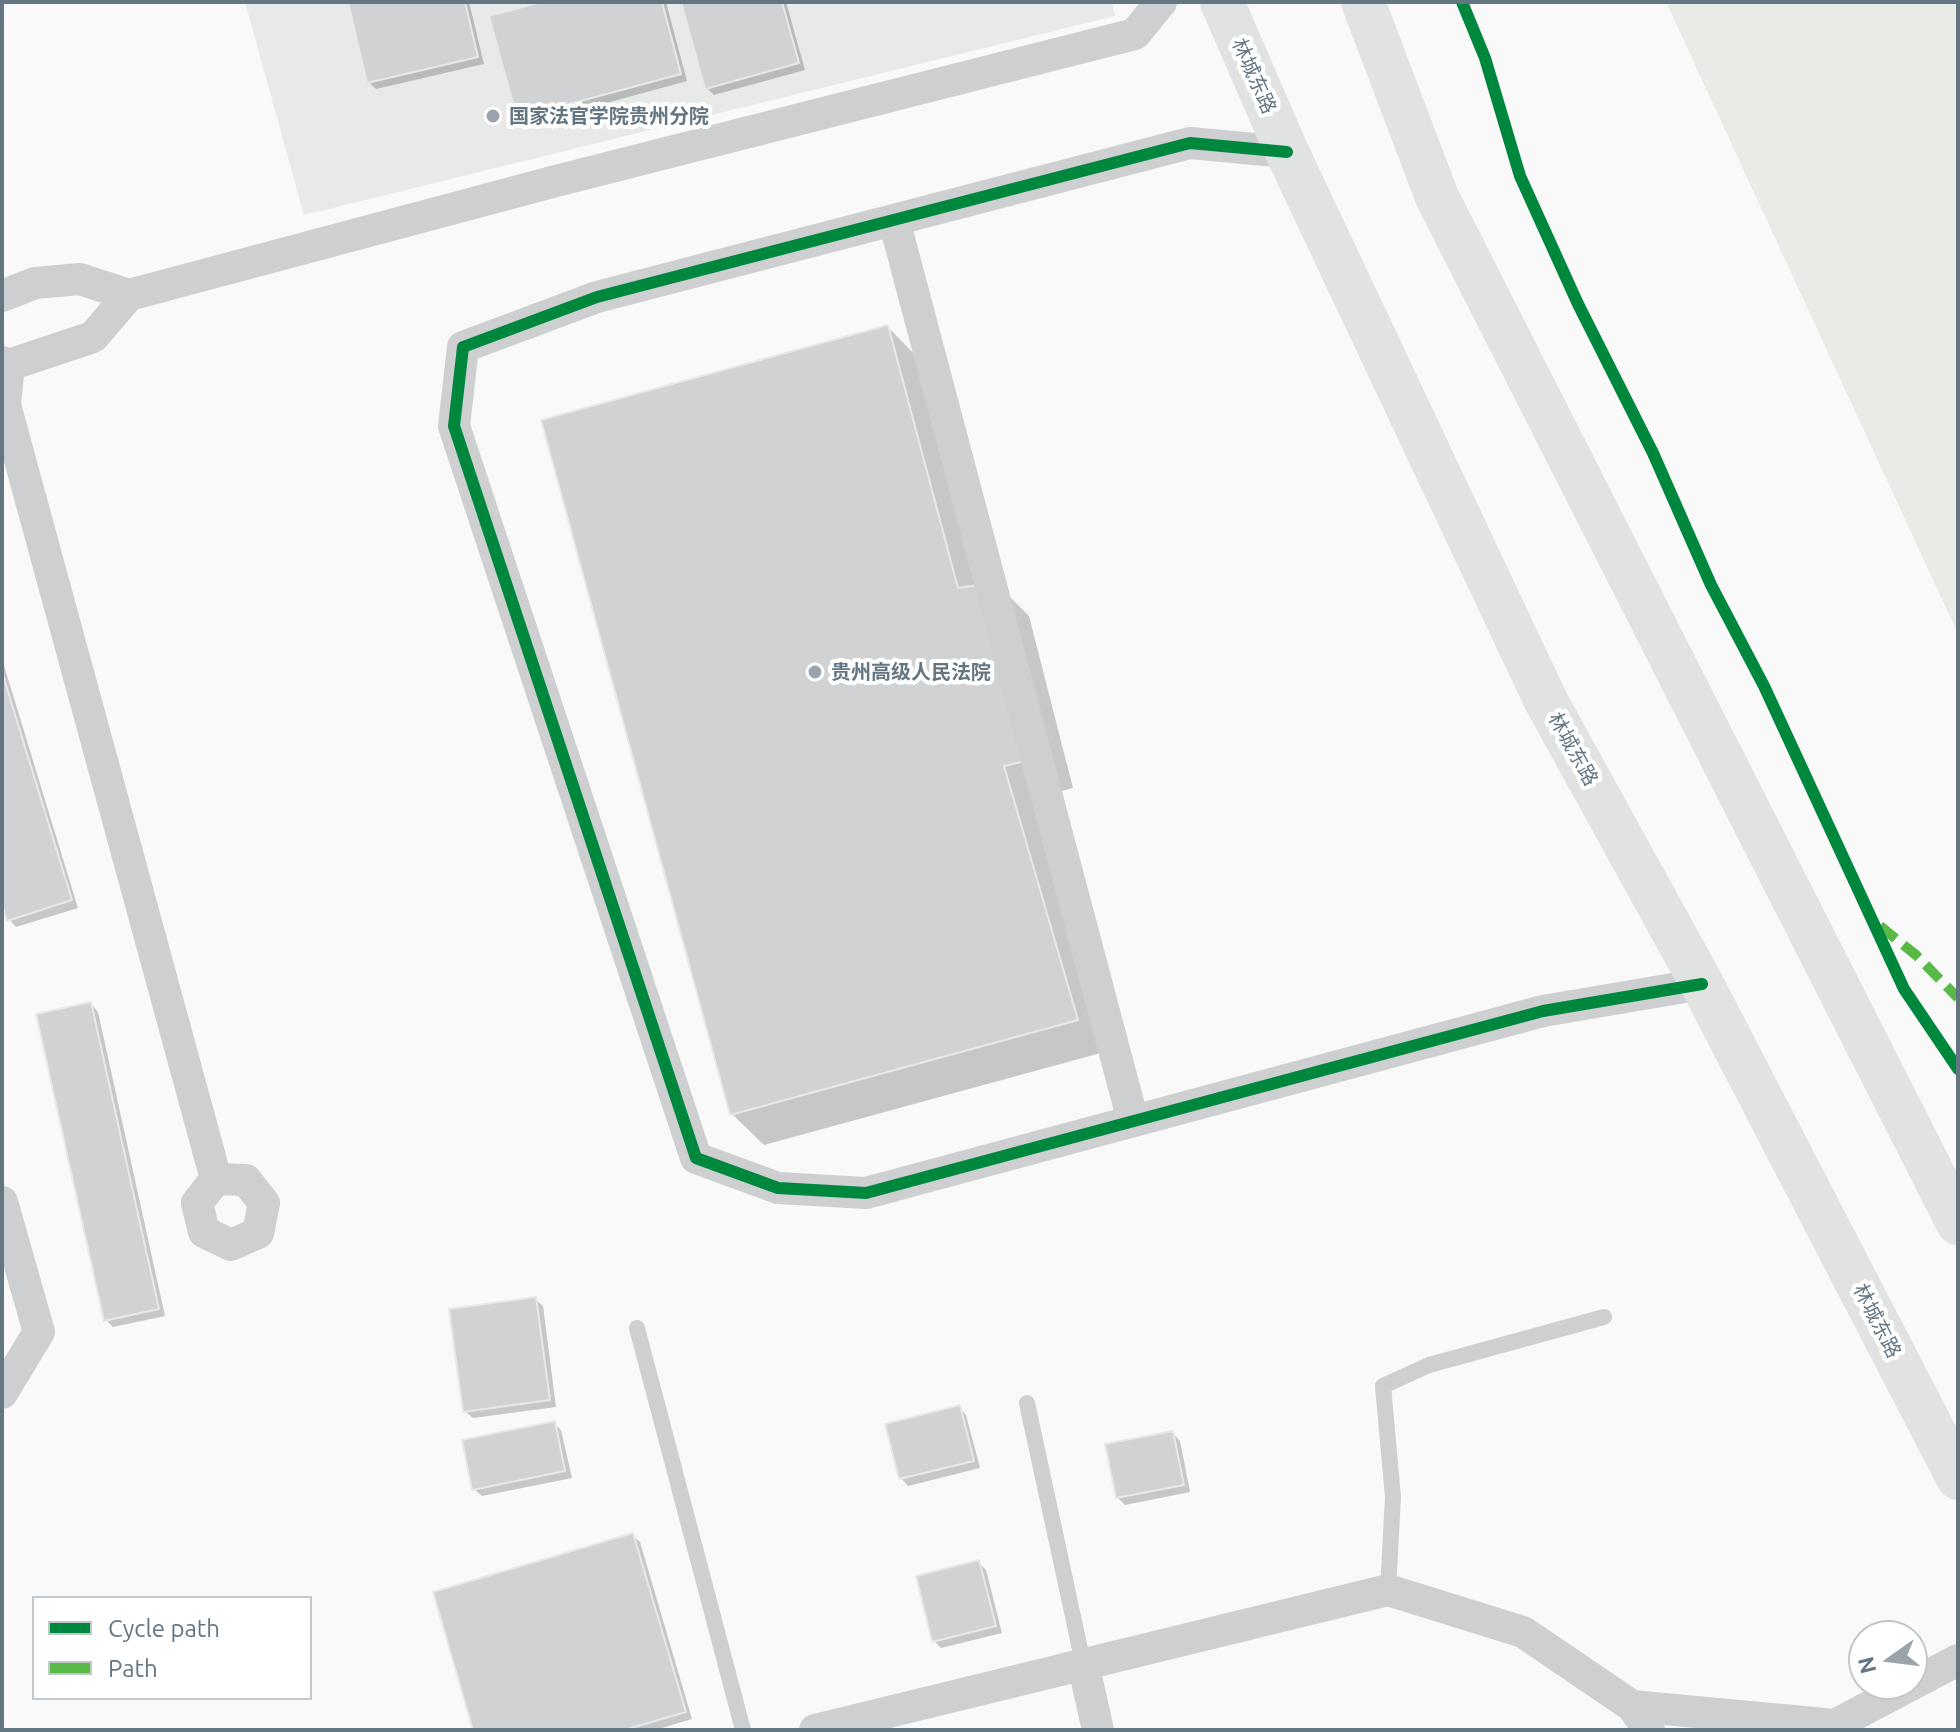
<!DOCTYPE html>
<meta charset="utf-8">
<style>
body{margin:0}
#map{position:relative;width:1960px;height:1732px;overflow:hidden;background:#f9f9f9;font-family:Ubuntu,sans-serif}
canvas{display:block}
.frame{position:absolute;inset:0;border:4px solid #657683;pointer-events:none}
.legend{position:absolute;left:32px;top:1596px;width:280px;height:104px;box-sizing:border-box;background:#fff;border:2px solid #c1c8cd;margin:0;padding:10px 14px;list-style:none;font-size:24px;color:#657683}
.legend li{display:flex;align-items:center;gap:16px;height:40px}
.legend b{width:40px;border:2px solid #c1c8cd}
.north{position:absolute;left:1848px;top:1620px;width:80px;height:80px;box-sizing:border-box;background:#fff;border:2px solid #c1c8cd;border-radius:50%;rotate:256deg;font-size:22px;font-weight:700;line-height:32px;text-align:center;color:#657683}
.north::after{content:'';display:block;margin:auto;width:28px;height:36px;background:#99a4ac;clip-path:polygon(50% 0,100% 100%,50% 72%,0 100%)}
</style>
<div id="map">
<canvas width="1960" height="1732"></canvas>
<div class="frame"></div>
<ul class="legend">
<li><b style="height:10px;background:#00873e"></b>Cycle path</li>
<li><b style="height:10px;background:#58b947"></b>Path</li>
</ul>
<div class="north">N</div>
</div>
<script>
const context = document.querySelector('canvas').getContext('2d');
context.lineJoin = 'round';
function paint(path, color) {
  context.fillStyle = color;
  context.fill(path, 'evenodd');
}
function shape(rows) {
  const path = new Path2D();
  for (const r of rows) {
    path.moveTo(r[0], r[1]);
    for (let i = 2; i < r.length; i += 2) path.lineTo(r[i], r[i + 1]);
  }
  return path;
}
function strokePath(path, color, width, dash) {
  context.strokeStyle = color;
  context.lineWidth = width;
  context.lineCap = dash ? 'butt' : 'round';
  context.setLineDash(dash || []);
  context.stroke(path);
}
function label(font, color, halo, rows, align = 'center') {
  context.font = font + ' Ubuntu,"Noto Sans SC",sans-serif';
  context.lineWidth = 8;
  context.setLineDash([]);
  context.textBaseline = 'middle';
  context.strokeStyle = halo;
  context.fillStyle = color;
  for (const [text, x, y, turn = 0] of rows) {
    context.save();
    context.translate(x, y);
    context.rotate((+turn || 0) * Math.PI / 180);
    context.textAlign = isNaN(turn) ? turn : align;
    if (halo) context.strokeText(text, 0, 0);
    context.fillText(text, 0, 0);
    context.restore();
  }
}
const built = shape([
 [245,2,1112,2,1115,16,304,215]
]);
const green = shape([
 [1666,2,1958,2,1958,634]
]);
const shadow = shape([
 [350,2,469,2,484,64,376,89,369,82],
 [549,2,666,2,687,81,526,125,518,117],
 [684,2,786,2,805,70,714,95,707,88],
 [888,327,919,359,997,584,1029,616,1073,788,1034,798,1108,1051,764,1145,732,1114],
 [2,659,78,908,16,927,9,919,2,897],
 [91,1004,98,1012,165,1316,113,1327,106,1320],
 [535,1299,543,1306,556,1407,473,1418,465,1411],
 [959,1407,966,1415,980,1468,908,1486,901,1478],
 [554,1423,561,1430,572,1478,482,1496,474,1489],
 [1173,1433,1180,1441,1190,1492,1125,1505,1117,1497],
 [632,1535,640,1542,692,1719,655,1730,475,1730],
 [979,1563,986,1570,1002,1633,941,1648,934,1641]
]);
const building = shape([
 [348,2,465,2,478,57,367,83,348,2],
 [541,2,662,2,681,74,517,118,489,16,541,2],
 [681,2,782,2,799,63,705,89,681,2],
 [888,325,958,588,998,582,1043,757,1004,766,1078,1020,730,1115,541,420,888,325],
 [2,672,72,900,7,921,2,904,2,672],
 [91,1002,159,1309,104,1321,36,1014,91,1002],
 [536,1297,550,1400,463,1412,449,1309,536,1297],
 [960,1405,974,1461,899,1479,885,1424,960,1405],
 [555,1421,565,1471,472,1490,462,1440,555,1421],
 [1173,1431,1184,1485,1116,1498,1105,1444,1173,1431],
 [633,1533,686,1712,624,1730,473,1730,433,1592,633,1533],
 [979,1560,996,1626,932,1642,916,1576,979,1560]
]);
const lane = shape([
 [637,1328,743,1730],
 [1027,1403,1083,1663],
 [1388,1590,1393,1497,1383,1386,1429,1365,1604,1317]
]);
const street = shape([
 [1287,152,1190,143,597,297,463,347,454,426,696,1158,778,1188,866,1193,1543,1011,1702,984],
 [894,220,1133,1121],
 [129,295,556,181,1135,34,1161,2],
 [2,296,35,283,80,279,129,295,93,337,9,365,2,362],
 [9,365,5,405,216,1179],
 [216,1179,246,1180,264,1203,258,1233,231,1245,204,1232,197,1203,216,1179],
 [2,1202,39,1332,2,1393],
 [1083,1663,1098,1730],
 [1632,1706,1835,1725,1958,1660],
 [815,1730,1388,1590,1523,1632,1632,1706,1649,1730]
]);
const primary = shape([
 [1222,2,1287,152,1546,701,1702,984,1958,1478],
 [1363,2,1437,197,1958,1223]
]);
const quiet = shape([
 [1880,926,1916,955,1958,998]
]);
const cycleway = shape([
 [1462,2,1485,58,1520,176,1578,304,1653,453,1711,585,1764,686,1904,989,1958,1069],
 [1287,152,1190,143,597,297,463,347,454,426,696,1158,778,1188,866,1193,1543,1011,1702,984]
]);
const markers = [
 [493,116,8,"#99a4ac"],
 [815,672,8,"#99a4ac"]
];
const streetNames = [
 ["林城东路",1254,76,66],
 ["林城东路",1573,749,61],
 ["林城东路",1877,1321,63]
];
const poiNames = [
 ["国家法官学院贵州分院",509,116],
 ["贵州高级人民法院",831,672]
];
paint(built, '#e8e9e9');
paint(green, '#e8ebe6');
paint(shadow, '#0003');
paint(building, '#d0d2d3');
strokePath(building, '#e8e8e8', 2);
strokePath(lane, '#cecfd0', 16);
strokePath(street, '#cecfd0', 32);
strokePath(primary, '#e1e2e2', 44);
strokePath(quiet, '#58b947', 10, [20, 10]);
strokePath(cycleway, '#00873e', 12);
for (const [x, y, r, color] of markers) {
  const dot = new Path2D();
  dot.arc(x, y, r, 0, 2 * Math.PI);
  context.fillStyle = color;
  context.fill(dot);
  strokePath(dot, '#fff', 3);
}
label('20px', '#657683', '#fff', streetNames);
label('bold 20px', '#657683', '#fff', poiNames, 'left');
</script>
